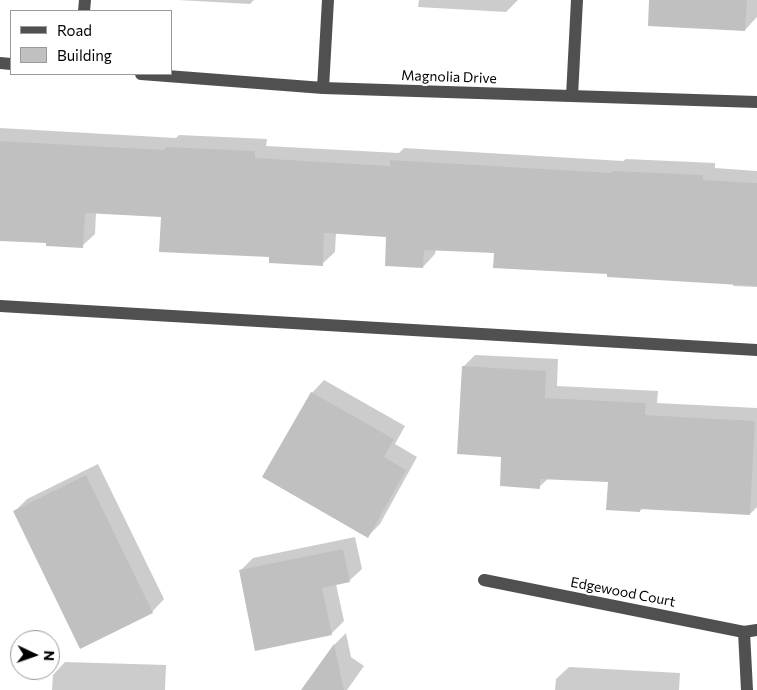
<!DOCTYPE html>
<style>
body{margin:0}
#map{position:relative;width:757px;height:690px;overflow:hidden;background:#fff;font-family:Commissioner,sans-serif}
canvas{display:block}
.legend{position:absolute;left:10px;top:10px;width:162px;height:65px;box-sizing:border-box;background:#fff;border:1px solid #999;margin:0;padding:6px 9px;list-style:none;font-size:15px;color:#000}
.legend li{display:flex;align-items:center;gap:10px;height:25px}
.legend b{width:25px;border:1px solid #999}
.north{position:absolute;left:10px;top:630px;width:50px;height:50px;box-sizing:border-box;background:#fff;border:1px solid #999;border-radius:50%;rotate:93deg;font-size:14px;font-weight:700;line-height:20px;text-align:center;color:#000}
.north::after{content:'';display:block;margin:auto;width:18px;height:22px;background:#000;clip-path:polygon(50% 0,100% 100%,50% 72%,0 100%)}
</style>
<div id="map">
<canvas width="757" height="690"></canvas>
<ul class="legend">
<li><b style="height:6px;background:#505050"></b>Road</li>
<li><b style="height:14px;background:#c0c0c0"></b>Building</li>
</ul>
<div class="north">N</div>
</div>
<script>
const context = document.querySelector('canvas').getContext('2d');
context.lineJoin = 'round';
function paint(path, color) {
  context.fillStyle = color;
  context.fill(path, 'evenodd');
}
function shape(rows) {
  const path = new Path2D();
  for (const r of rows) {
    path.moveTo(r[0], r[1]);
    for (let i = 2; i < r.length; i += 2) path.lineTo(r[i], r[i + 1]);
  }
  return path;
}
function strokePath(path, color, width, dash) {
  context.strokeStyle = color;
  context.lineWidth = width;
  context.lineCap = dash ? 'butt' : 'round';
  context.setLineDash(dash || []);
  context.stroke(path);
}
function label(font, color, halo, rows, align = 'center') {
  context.font = font + ' Commissioner,sans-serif';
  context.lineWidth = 4.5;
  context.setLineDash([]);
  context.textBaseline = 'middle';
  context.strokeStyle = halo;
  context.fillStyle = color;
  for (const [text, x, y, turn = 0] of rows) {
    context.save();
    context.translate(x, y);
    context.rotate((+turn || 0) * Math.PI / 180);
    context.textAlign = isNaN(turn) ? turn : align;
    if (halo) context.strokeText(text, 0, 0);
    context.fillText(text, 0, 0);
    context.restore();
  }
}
const shadow = shape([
 [178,0,254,0,250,4],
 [419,0,518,0,506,12,418,7],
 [650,0,757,0,757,17,745,30],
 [0,128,176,138,179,135,267,139,266,146,399,153,404,148,623,161,626,159,715,163,715,168,757,171,757,287,733,286,733,283,608,272,495,252,436,249,435,254,423,267,388,235,336,233,335,252,322,264,271,256,163,216,96,212,95,234,82,246,47,242,0,239],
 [475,355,558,359,557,386,658,391,657,403,757,408,757,507,750,514,643,508,640,511,609,481,549,478,539,487,503,456,463,367],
 [324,380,405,426,395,444,417,457,380,524,368,536,312,393],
 [98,464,164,599,152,612,15,511,27,499],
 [355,537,362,569,349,581,336,584,344,621,331,634,240,571,253,558],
 [346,633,351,657,364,666,347,690,303,690,335,644],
 [65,662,166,665,165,690,52,690,53,675],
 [569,667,680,673,679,690,555,690,556,679]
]);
const building = shape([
 [649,0,747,0,745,31,648,26],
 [0,141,165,150,165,147,255,151,255,158,390,166,390,160,612,173,612,171,703,175,703,180,757,183,757,286,607,277,607,274,493,268,494,253,424,250,423,268,385,266,386,237,324,233,323,266,269,263,269,257,159,252,161,217,85,213,83,248,46,246,46,243,0,241],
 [462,366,546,371,545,398,646,403,645,415,755,421,750,515,640,509,640,512,606,510,608,482,540,479,540,489,500,486,501,457,457,454],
 [311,392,394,439,384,457,406,470,368,538,262,477],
 [86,475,153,613,80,649,13,511],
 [343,549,350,582,322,588,332,635,255,651,239,570],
 [334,644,344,690,301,690]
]);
const minor = shape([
 [84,11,85,0],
 [0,63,11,64],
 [141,74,323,88,757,102],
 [323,88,328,0],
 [572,96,577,0],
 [0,306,757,350],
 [484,580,744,632,757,630],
 [744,632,747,690]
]);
const streetNames = [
 ["Magnolia Drive",449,77,2],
 ["Edgewood Court",623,592,11]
];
paint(shadow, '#0003');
paint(building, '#c0c0c0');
strokePath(minor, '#505050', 12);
label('14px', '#000', '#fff', streetNames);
</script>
